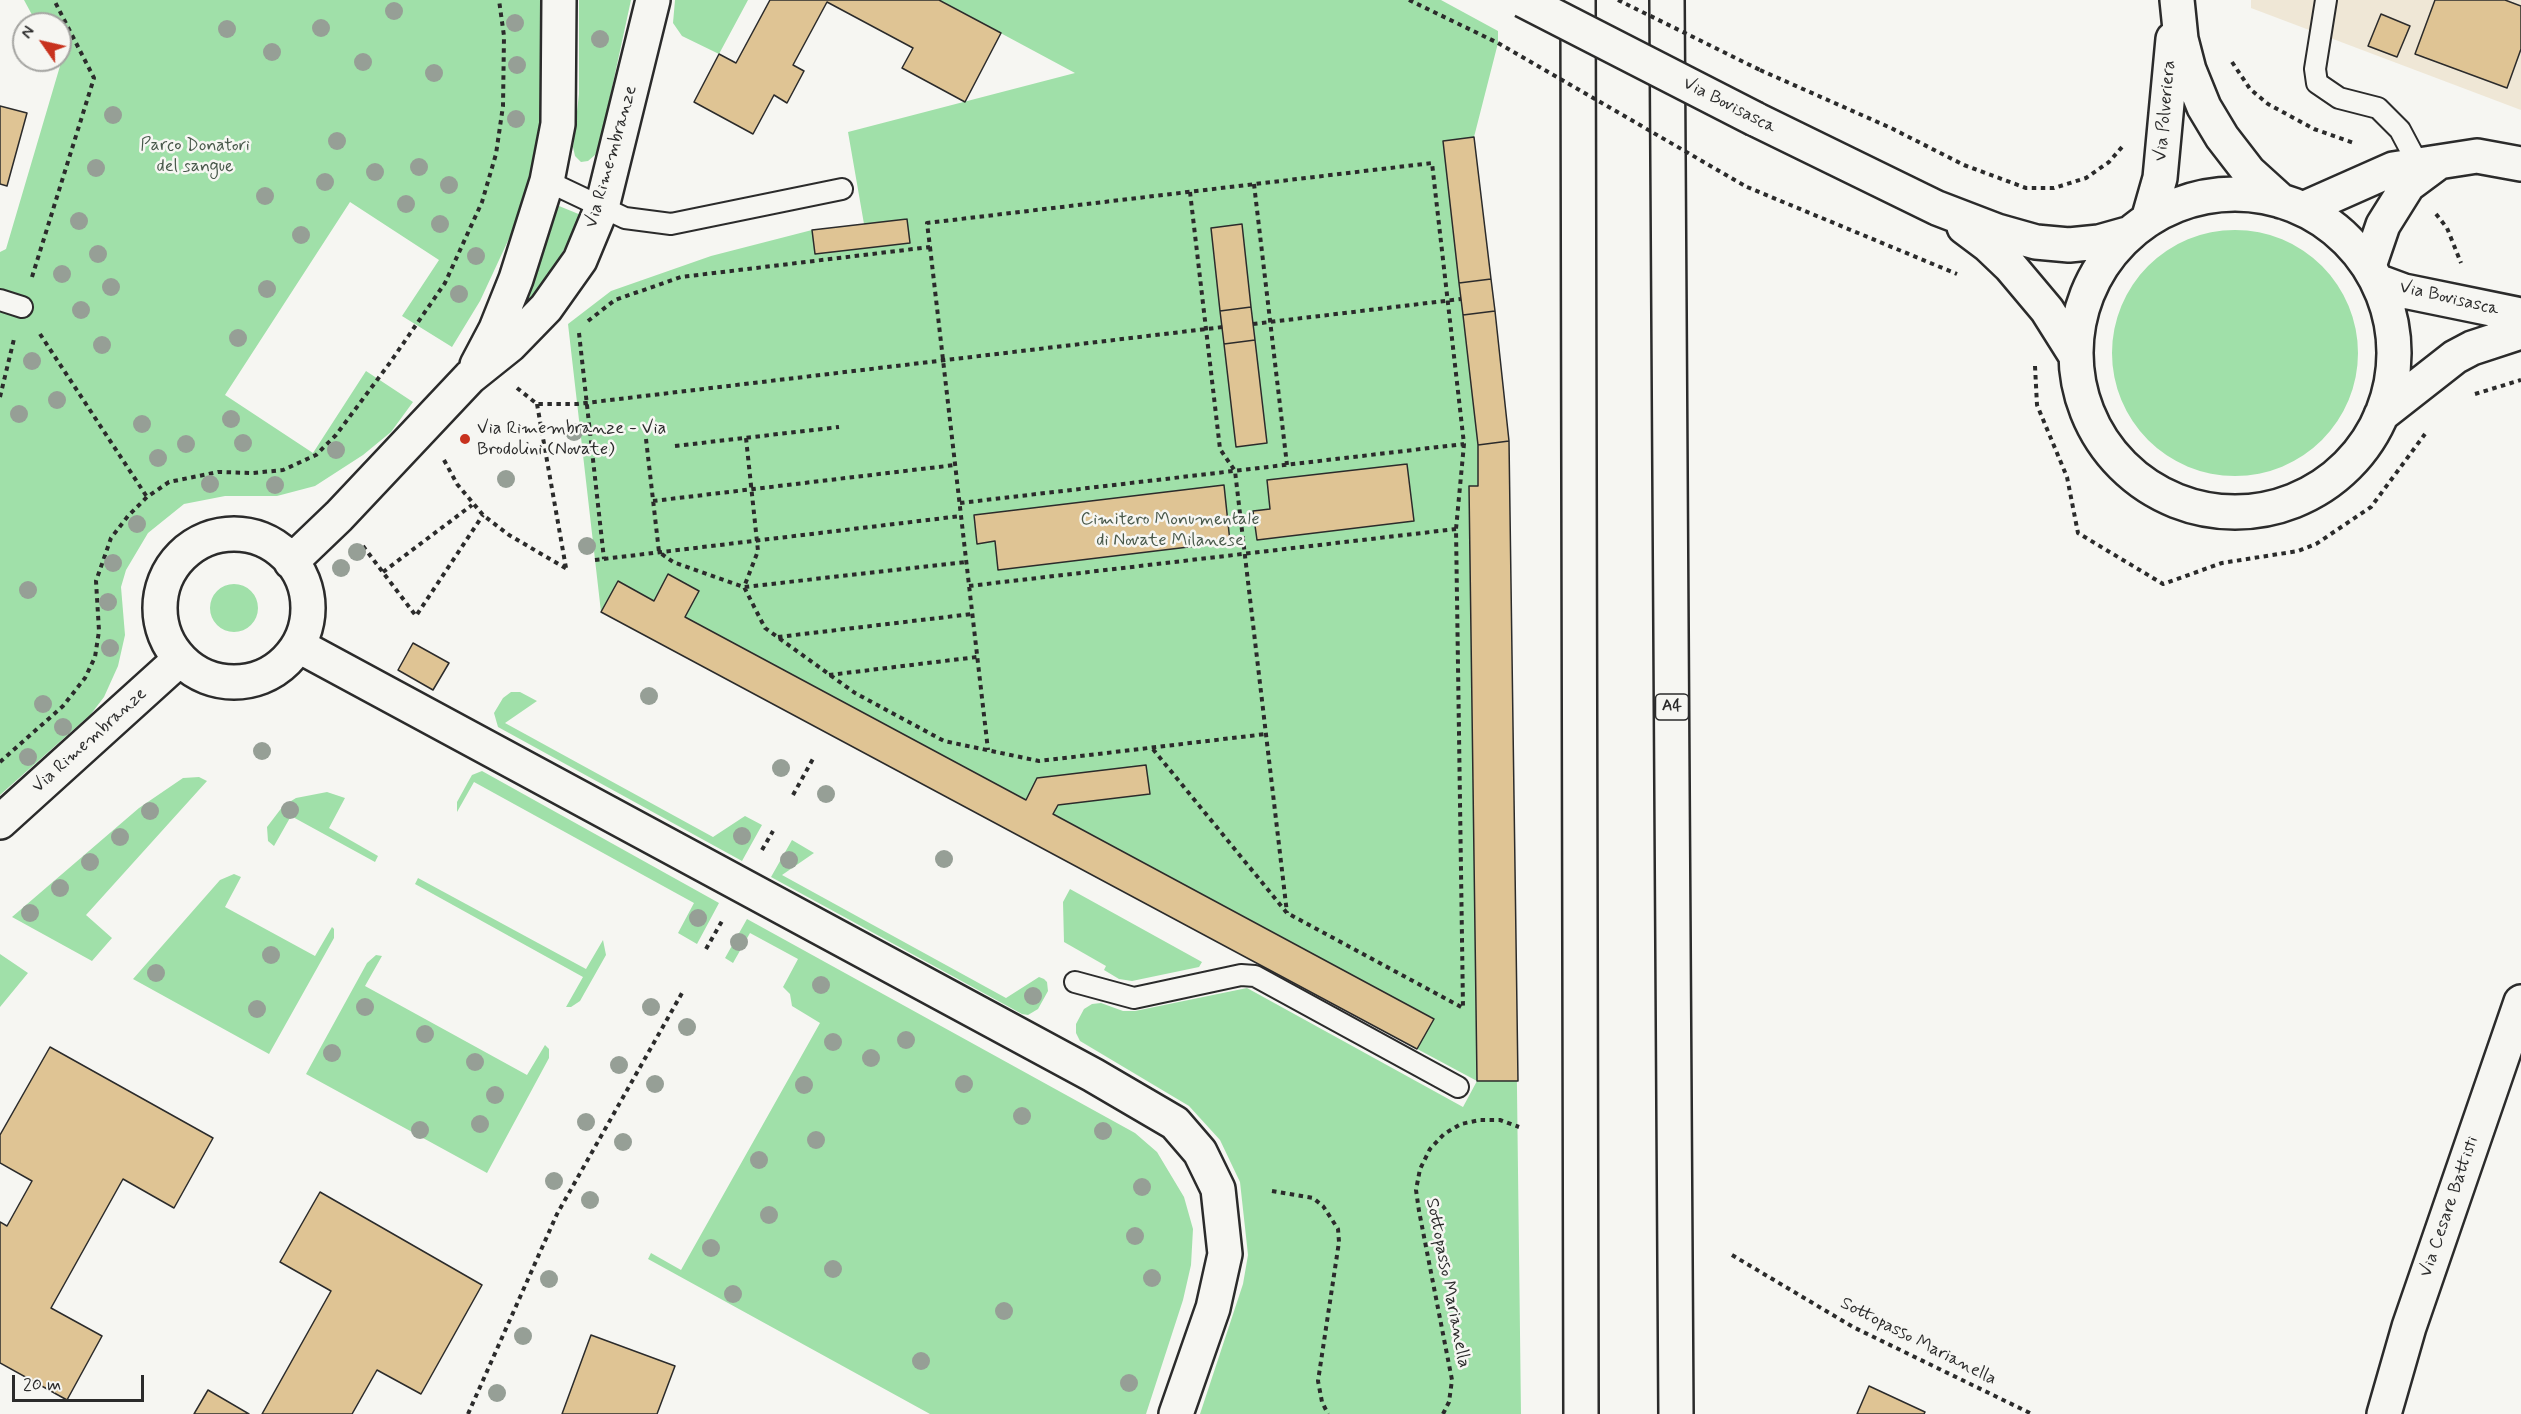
<!DOCTYPE html>
<style>
body{margin:0}
#map{position:relative;width:2521px;height:1414px;overflow:hidden;background:#f6f6f2;font-family:Mynerve,sans-serif}
canvas{display:block}
.north{position:absolute;left:12px;top:12px;width:60px;height:60px;box-sizing:border-box;background:#f6f6f2;border:2px solid #a5a5a2;border-radius:50%;rotate:304deg;font-size:16px;font-weight:700;line-height:24px;text-align:center;color:#2b2b2b}
.north::after{content:'';display:block;margin:auto;width:21px;height:27px;background:#c8321e;clip-path:polygon(50% 0,100% 100%,50% 72%,0 100%)}
.scale{position:absolute;left:12px;top:1375px;width:132px;height:27px;box-sizing:border-box;border:3px solid #2b2b2b;border-top:0;padding-left:8px;font-size:18px;line-height:21px;white-space:nowrap;color:#2b2b2b;-webkit-text-stroke:4px #f6f6f2;paint-order:stroke}
</style>
<div id="map">
<canvas width="2521" height="1414"></canvas>
<div class="north">N</div>
<div class="scale">20 m</div>
</div>
<script>
const context = document.querySelector('canvas').getContext('2d');
context.lineJoin = 'round';
function paint(path, color) {
  context.fillStyle = color;
  context.fill(path, 'evenodd');
}
function shape(rows) {
  const path = new Path2D();
  for (const r of rows) {
    if (r.length === 3) {
      path.moveTo(r[0] + r[2], r[1]);
      path.arc(r[0], r[1], r[2], 0, 2 * Math.PI);
      continue;
    }
    path.moveTo(r[0], r[1]);
    for (let i = 2; i < r.length; i += 2) path.lineTo(r[i], r[i + 1]);
  }
  return path;
}
function strokePath(path, color, width, dash) {
  context.strokeStyle = color;
  context.lineWidth = width;
  context.lineCap = dash ? 'butt' : 'round';
  context.setLineDash(dash || []);
  context.stroke(path);
}
function label(font, color, halo, rows, align = 'center') {
  context.font = font + ' Mynerve,sans-serif';
  context.lineWidth = 5;
  context.setLineDash([]);
  context.textBaseline = 'middle';
  context.strokeStyle = halo;
  context.fillStyle = color;
  for (const [text, x, y, turn = 0] of rows) {
    context.save();
    context.translate(x, y);
    context.rotate((+turn || 0) * Math.PI / 180);
    context.textAlign = isNaN(turn) ? turn : align;
    if (halo) context.strokeText(text, 0, 0);
    context.fillText(text, 0, 0);
    context.restore();
  }
}
const built = shape([
 [2251,0,2521,0,2521,110,2251,8]
]);
const green = shape([
 [24,0,544,0,545,108,531,177,519,217,480,301,452,347,402,316,439,260,350,202,225,395,313,453,366,371,413,402,391,432,363,455,315,486,277,496,225,496,184,504,148,533,126,570,121,587,125,635,118,666,104,697,91,714,0,795,0,252,6,249,60,66,57,60,60,60,60,24,37,24],
 [579,0,631,0,600,143,595,155,588,161,581,162,575,156,573,147,579,94],
 [675,0,748,0,719,54,682,36,673,23],
 [939,0,1441,0,1498,31,1498,43,1474,137,1509,441,1521,1414,1200,1414,1243,1284,1248,1255,1240,1182,1220,1140,1189,1106,1080,1041,1076,1033,1076,1024,1084,1009,1092,1004,1101,1003,1123,1011,1135,1011,1247,988,1463,1107,1477,1081,601,612,568,324,611,291,711,256,812,230,864,224,848,132,1075,73],
 [559,206,581,215,581,219,545,283,528,307,521,310,521,303,550,234,555,208],
 [2235,353,123],
 [234,608,24],
 [511,692,520,692,537,701,505,723,713,837,745,816,762,825,742,861,498,727,494,713,503,698],
 [482,771,719,903,697,944,678,933,694,903,474,782,457,812,457,802,468,782,472,775],
 [199,777,207,781,86,915,112,938,92,961,12,917,139,808,183,778],
 [327,792,345,798,329,828,378,856,375,862,291,816,274,846,268,841,267,827,283,806,296,798],
 [792,840,814,853,782,875,1006,998,1039,977,1044,979,1047,982,1048,991,1038,1009,1028,1015,1022,1014,771,877],
 [234,874,241,877,225,907,315,956,332,927,334,929,334,938,269,1054,133,979,220,880],
 [418,878,586,969,603,940,606,955,580,1001,571,1007,566,1007,583,977,415,884],
 [1070,889,1202,962,1199,967,1132,981,1119,979,1104,970,1106,966,1064,942,1063,902],
 [747,919,1135,1133,1157,1152,1184,1197,1193,1229,1191,1265,1183,1300,1146,1414,930,1414,648,1259,651,1253,681,1270,820,1023,792,1006,790,994,783,987,798,959,750,933,733,963,725,958],
 [0,954,28,973,0,1007],
 [376,955,382,956,365,986,527,1075,545,1045,549,1049,549,1058,487,1173,306,1074,367,963]
]);
const building = shape([
 [770,0,939,0,1001,33,965,102,902,68,913,48,827,2,793,65,804,71,787,103,774,95,753,134,694,102,719,54,736,63,770,0],
 [2435,0,2505,0,2521,6,2521,49,2507,88,2415,54,2435,0],
 [2381,14,2410,26,2397,57,2368,46,2381,14],
 [0,106,27,113,7,186,0,184,0,106],
 [1474,137,1491,279,1459,283,1443,141,1474,137],
 [907,219,910,243,815,254,812,230,907,219],
 [1242,224,1251,307,1220,311,1211,228,1242,224],
 [1491,279,1495,311,1463,315,1459,283,1491,279],
 [1251,307,1255,340,1224,344,1220,311,1251,307],
 [1495,311,1509,441,1478,445,1463,315,1495,311],
 [1255,340,1267,443,1236,447,1224,344,1255,340],
 [1509,441,1518,1081,1477,1081,1469,486,1478,486,1478,445,1509,441],
 [1407,464,1414,521,1257,540,1253,511,1270,509,1267,480,1407,464],
 [1224,485,1230,542,998,570,995,541,977,544,974,515,1224,485],
 [668,574,699,591,685,617,1026,800,1037,778,1146,765,1150,794,1058,805,1053,814,1434,1019,1417,1049,601,612,618,581,654,601,668,574],
 [413,643,449,663,433,690,398,670,413,643],
 [50,1047,213,1138,174,1208,123,1179,51,1308,102,1336,67,1400,0,1363,0,1222,7,1226,32,1181,0,1163,0,1135,50,1047],
 [320,1192,482,1285,421,1394,377,1370,352,1414,262,1414,331,1291,280,1262,320,1192],
 [591,1335,675,1366,657,1414,562,1414,591,1335],
 [1869,1386,1925,1412,1924,1414,1857,1414,1869,1386],
 [208,1390,249,1414,194,1414,208,1390]
]);
const path = shape([
 [1409,0,1498,43],
 [2232,62,2250,89,2268,104,2314,129,2354,143],
 [1760,70,1891,128,1964,165,2026,188,2054,188,2086,178,2109,162,2122,147],
 [1254,184,1287,465],
 [1747,187,1957,274],
 [1190,192,1220,449,1235,471,1287,913],
 [2436,214,2447,228,2461,263],
 [930,247,988,750],
 [32,277,94,78,54,0],
 [588,321,615,300,681,277,930,247,927,223,1432,163,1464,444,1456,529,1463,1008,1287,913,1152,748],
 [1253,324,1461,299],
 [579,333,604,559],
 [40,334,147,497],
 [2035,366,2037,405,2067,477,2078,533,2163,584,2222,563,2298,551,2316,544,2371,507,2425,434],
 [517,388,537,404,577,404,1223,327],
 [2475,394,2521,380],
 [0,397,14,339],
 [537,404,566,568],
 [746,438,758,551,744,587,966,562],
 [646,439,659,552,673,562,744,587,765,628,855,693,944,741,1039,761,1266,734],
 [675,446,839,427],
 [444,460,457,484,483,515,509,535,567,569],
 [653,501,955,465],
 [960,503,1464,444],
 [363,546,416,616,483,515],
 [595,560,961,516],
 [383,572,472,505],
 [969,586,1456,529],
 [778,637,972,614],
 [829,675,977,657],
 [0,762,63,706,85,678,95,657,99,631,96,581,111,538,128,516,147,497,169,482,218,472,253,473,283,470,316,455,336,435,389,364,445,283,482,202,496,154,503,106,504,36,499,0],
 [793,795,814,757],
 [762,850,773,831],
 [706,949,722,921],
 [1272,1191,1313,1198,1323,1206,1338,1229,1339,1242,1318,1381,1322,1402,1328,1414],
 [1732,1255,1853,1327,2032,1414],
 [468,1414,557,1214,682,993],
 [1443,1414,1449,1402,1452,1380,1419,1211,1416,1190,1420,1169,1430,1149,1444,1134,1461,1124,1480,1120,1500,1120,1519,1127]
]);
const service = shape([
 [2326,0,2315,69,2317,83,2339,98,2378,108,2400,130,2418,164],
 [547,181,625,218,671,224,842,189],
 [0,300,22,307],
 [1075,982,1134,998,1241,975,1255,976,1458,1087]
]);
const minor = shape([
 [2305,208,2393,169,2477,156,2521,164],
 [2369,266,2383,225,2408,185,2439,162],
 [477,365,496,329,516,279,547,181,558,124,559,0],
 [234,608,74],
 [291,562,339,516,470,377,510,345,546,308,580,260,602,207,653,0],
 [299,646,1093,1075,1175,1123,1200,1152,1218,1189,1225,1254,1213,1308,1176,1414],
 [0,822,180,659],
 [2384,1414,2409,1327,2521,1002]
]);
const tertiary = shape([
 [2177,0,2181,39,2189,70,2204,107,2222,137,2249,172,2281,201],
 [1755,119,1937,208,1997,231,2036,242,2069,245,2099,242,2131,233],
 [2235,353,159],
 [2148,220,2160,178,2173,39],
 [1964,227,1988,245,2010,266,2047,310,2076,356],
 [2377,281,2404,291,2521,315],
 [2381,415,2455,357,2472,348,2521,332]
]);
const motorway = shape([
 [1578,0,1581,1414],
 [1667,0,1676,1414]
]);
const pathBridge = shape([
 [1618,0,1760,70],
 [1498,43,1747,187]
]);
const tertiaryBridge = shape([
 [1523,0,1755,119]
]);
const trees = [
 [394,11],
 [515,23],
 [321,28],
 [227,29],
 [600,39],
 [272,52],
 [363,62],
 [517,65],
 [434,73],
 [113,115],
 [516,119],
 [337,141],
 [419,167],
 [96,168],
 [375,172],
 [325,182],
 [449,185],
 [265,196],
 [406,204],
 [79,221],
 [440,224],
 [301,235],
 [98,254],
 [476,256],
 [62,274],
 [111,287],
 [267,289],
 [459,294],
 [81,310],
 [238,338],
 [102,345],
 [32,361],
 [57,400],
 [19,414],
 [231,419],
 [142,424],
 [574,432],
 [243,443],
 [186,444],
 [336,450],
 [158,458],
 [506,479],
 [210,484],
 [275,485],
 [137,524],
 [587,546],
 [357,552],
 [113,563],
 [341,568],
 [28,590],
 [108,602],
 [110,648],
 [649,696],
 [43,704],
 [63,727],
 [262,751],
 [28,757],
 [781,768],
 [826,794],
 [290,810],
 [150,811],
 [742,836],
 [120,837],
 [944,859],
 [789,860],
 [90,862],
 [60,888],
 [30,913],
 [698,918],
 [739,942],
 [271,955],
 [156,973],
 [821,985],
 [1033,996],
 [365,1007],
 [651,1007],
 [257,1009],
 [687,1027],
 [425,1034],
 [906,1040],
 [833,1042],
 [332,1053],
 [871,1058],
 [475,1062],
 [619,1065],
 [655,1084],
 [964,1084],
 [804,1085],
 [495,1095],
 [1022,1116],
 [586,1122],
 [480,1124],
 [420,1130],
 [1103,1131],
 [816,1140],
 [623,1142],
 [759,1160],
 [554,1181],
 [1142,1187],
 [590,1200],
 [769,1215],
 [1135,1236],
 [711,1248],
 [833,1269],
 [1152,1278],
 [549,1279],
 [733,1294],
 [1004,1311],
 [523,1336],
 [921,1361],
 [1129,1383],
 [497,1393]
];
const markers = [
 [465,439,6,"#c8321e"]
];
const shields = [
 [1672,707,33]
];
const shieldNames = [
 ["A4",1672,707]
];
const streetNames = [
 ["Via Bovisasca",1729,106,27],
 ["Via Polveriera",2166,111,-85],
 ["Via Rimembranze",612,157,-74],
 ["Via Bovisasca",2449,299,13],
 ["Via Rimembranze",90,741,-42],
 ["Via Cesare Battisti",2450,1207,-71],
 ["Sottopasso Marianella",1447,1283,79],
 ["Sottopasso Marianella",1918,1342,27]
];
const parkNames = [
 ["Parco Donatori",195,146],
 ["del sangue",195,167],
 ["Cimitero Monumentale",1170,520],
 ["di Novate Milanese",1170,541]
];
const poiNames = [
 ["Via Rimembranze - Via",477,429],
 ["Brodolini (Novate)",477,450]
];
paint(built, '#efe7d6');
paint(green, '#a0e0a9');
paint(building, '#dfc494');
strokePath(building, '#2b2b2b', 1.5);
strokePath(service, '#2b2b2b', 24);
strokePath(minor, '#2b2b2b', 38);
strokePath(tertiary, '#2b2b2b', 38);
strokePath(motorway, '#2b2b2b', 38);
strokePath(path, '#2b2b2b', 4, [4.5, 4.5]);
strokePath(service, '#f6f6f2', 20);
strokePath(minor, '#f6f6f2', 33);
strokePath(tertiary, '#f6f6f2', 33);
strokePath(motorway, '#f6f6f2', 33);
strokePath(tertiaryBridge, '#2b2b2b', 38, []);
strokePath(pathBridge, '#2b2b2b', 4, [4.5, 4.5]);
strokePath(tertiaryBridge, '#f6f6f2', 33);
context.fillStyle = '#969f96';
for (const [x, y] of trees) {
  context.beginPath();
  context.arc(x, y, 9, 0, 2 * Math.PI);
  context.fill();
}
for (const [x, y, r, color] of markers) {
  const dot = new Path2D();
  dot.arc(x, y, r, 0, 2 * Math.PI);
  context.fillStyle = color;
  context.fill(dot);
  strokePath(dot, '#f6f6f2', 2);
}
for (const [x, y, w] of shields) {
  const box = new Path2D();
  box.roundRect(x - w / 2, y - 13, w, 26, 4.5);
  context.fillStyle = '#f6f6f2';
  context.fill(box);
  strokePath(box, '#2b2b2b', 1.5);
}
label('bold 16px', '#2b2b2b', null, shieldNames);
label('18px', '#2b2b2b', '#f6f6f2', streetNames);
label('18px', '#48584a', '#f6f6f2', parkNames);
label('18px', '#2b2b2b', '#f6f6f2', poiNames, 'left');
</script>
